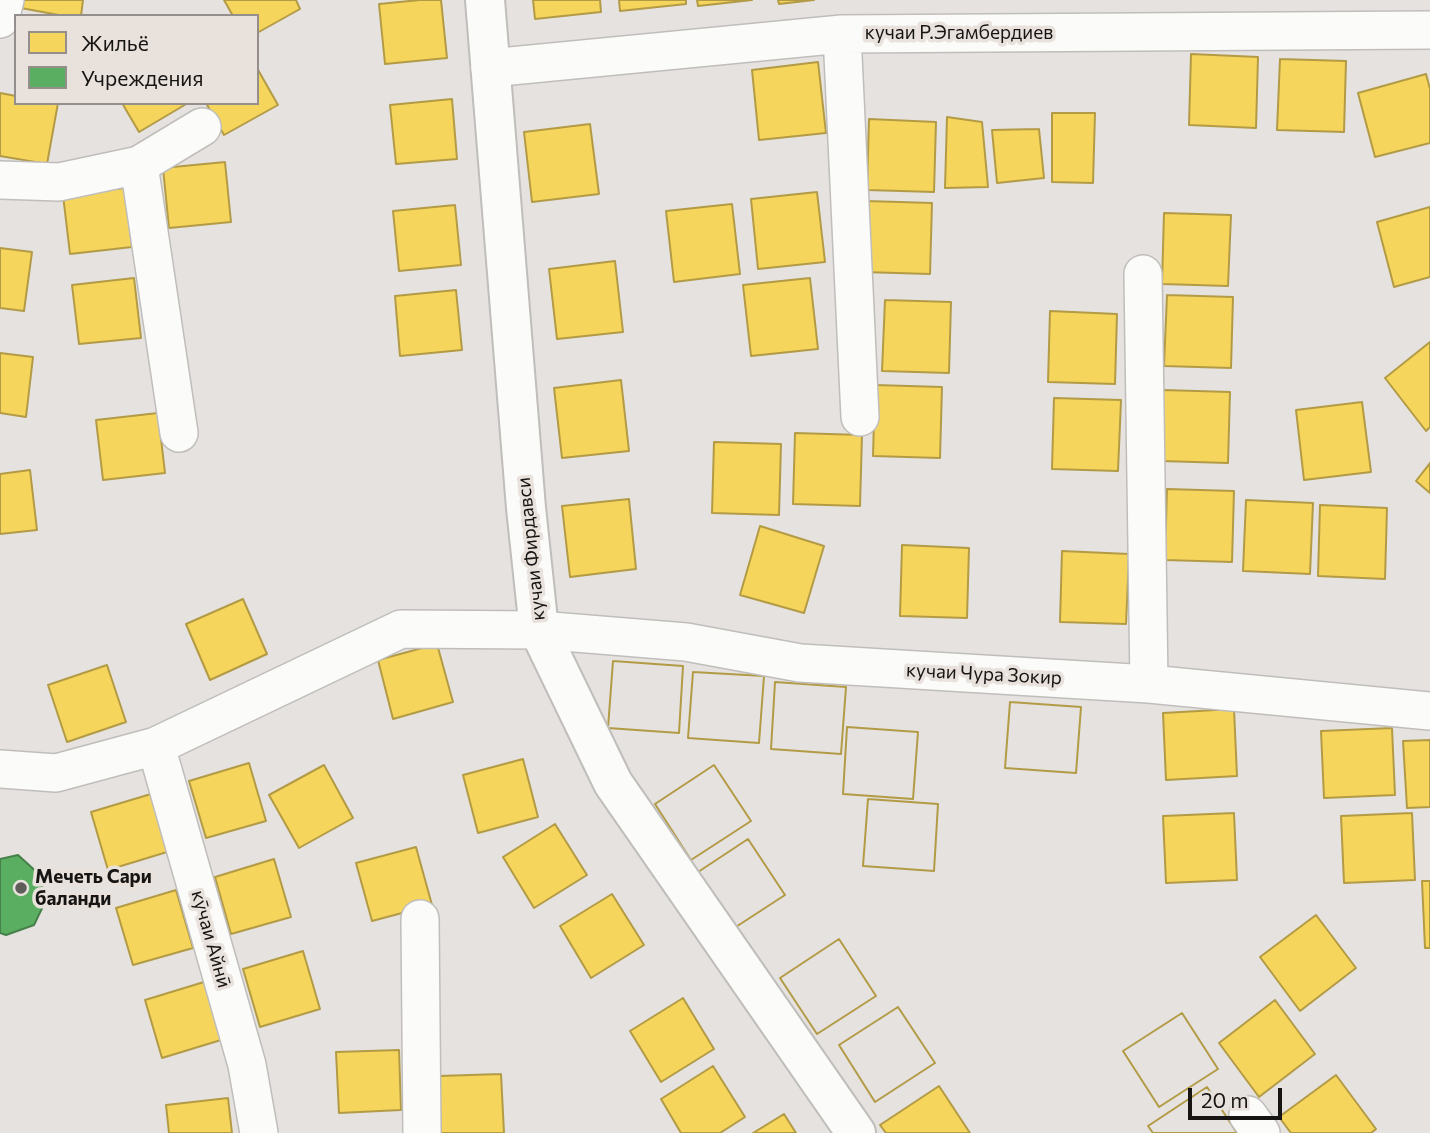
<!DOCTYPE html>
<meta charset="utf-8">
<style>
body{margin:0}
#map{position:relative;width:1430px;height:1133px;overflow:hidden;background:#e5e2df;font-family:Commissioner,sans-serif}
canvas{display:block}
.legend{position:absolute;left:14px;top:14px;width:245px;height:91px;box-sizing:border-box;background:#e8e1dc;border:2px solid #948f8c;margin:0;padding:9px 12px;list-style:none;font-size:21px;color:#171513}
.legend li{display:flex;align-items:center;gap:14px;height:35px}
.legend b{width:35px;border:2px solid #948f8c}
.scale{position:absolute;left:1188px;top:1088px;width:94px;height:32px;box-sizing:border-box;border:4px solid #171513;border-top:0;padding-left:9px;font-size:21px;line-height:24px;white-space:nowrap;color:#171513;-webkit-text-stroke:5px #e8e1dc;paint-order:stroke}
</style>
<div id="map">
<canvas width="1430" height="1133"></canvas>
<ul class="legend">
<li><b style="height:19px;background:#f6d55c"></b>Жильё</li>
<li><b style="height:19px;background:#5aae61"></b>Учреждения</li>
</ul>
<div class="scale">20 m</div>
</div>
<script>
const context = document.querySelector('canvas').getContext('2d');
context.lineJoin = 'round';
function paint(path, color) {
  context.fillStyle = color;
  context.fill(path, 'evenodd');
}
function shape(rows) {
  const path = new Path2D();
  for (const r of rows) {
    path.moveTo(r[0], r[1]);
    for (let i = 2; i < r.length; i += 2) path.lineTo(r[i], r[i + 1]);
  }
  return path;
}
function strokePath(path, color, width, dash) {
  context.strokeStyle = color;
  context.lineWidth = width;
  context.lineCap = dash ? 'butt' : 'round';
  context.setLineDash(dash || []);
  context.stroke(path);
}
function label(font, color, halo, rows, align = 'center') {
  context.font = font + ' Commissioner,sans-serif';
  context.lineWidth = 7;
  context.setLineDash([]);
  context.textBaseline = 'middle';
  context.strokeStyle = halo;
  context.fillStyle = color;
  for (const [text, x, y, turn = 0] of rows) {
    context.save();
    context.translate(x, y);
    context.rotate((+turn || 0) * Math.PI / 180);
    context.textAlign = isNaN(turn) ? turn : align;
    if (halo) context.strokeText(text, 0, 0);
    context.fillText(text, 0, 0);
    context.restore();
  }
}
const homes = shape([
 [22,0,83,0,81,16,64,16,21,8,22,0],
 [224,0,296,0,300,9,257,33,257,16,233,16,224,0],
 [420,0,441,0,447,58,385,64,379,4,420,0],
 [533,0,600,0,601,12,535,19,533,0],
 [619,0,686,0,686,4,620,11,619,0],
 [697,0,752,0,698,6,697,0],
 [778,0,814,0,779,4,778,0],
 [1191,54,1258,57,1256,128,1189,125,1191,54],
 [1280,59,1346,61,1344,132,1277,130,1280,59],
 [818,62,826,133,759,140,752,70,818,62],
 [257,68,278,105,224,135,206,103,257,103,257,68],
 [1426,74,1430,89,1430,143,1375,157,1358,93,1426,74],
 [0,93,16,96,16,103,58,103,47,164,0,156,0,93],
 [452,99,457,159,396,164,390,105,452,99],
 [122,103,188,103,139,132,122,103],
 [1052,113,1095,113,1093,183,1052,182,1052,113],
 [947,117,982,122,988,187,945,188,947,117],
 [869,119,936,122,934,192,867,190,869,119],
 [590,124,599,194,532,202,524,132,590,124],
 [1039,129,1044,178,997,183,992,130,1039,129],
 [225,162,231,222,169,228,163,168,225,162],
 [125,188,132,247,70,254,63,195,125,188],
 [817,192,825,262,758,269,751,199,817,192],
 [866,201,932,203,930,274,863,272,866,201],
 [732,204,740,274,674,282,666,211,732,204],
 [455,205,461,265,399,271,393,211,455,205],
 [1430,207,1430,277,1394,287,1377,222,1430,207],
 [1164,213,1231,215,1228,286,1162,284,1164,213],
 [0,248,32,252,24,311,0,308,0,248],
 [615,261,623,332,557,339,549,269,615,261],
 [134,278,141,338,79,344,72,285,134,278],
 [810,278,818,349,751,356,743,285,810,278],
 [456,290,462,350,400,356,395,296,456,290],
 [1167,295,1233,297,1231,368,1164,366,1167,295],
 [885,300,951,302,949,373,882,371,885,300],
 [1050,311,1117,314,1115,384,1048,382,1050,311],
 [1430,342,1430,427,1426,431,1385,378,1430,342],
 [0,353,33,357,26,417,0,413,0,353],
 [621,380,629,451,562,458,554,388,621,380],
 [875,385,942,387,940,458,873,456,875,385],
 [1163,390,1230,392,1228,463,1161,461,1163,390],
 [1054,398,1121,400,1118,471,1052,469,1054,398],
 [1362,402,1371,472,1304,480,1296,410,1362,402],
 [158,413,165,473,103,480,96,420,158,413],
 [795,433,862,435,860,506,793,504,795,433],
 [714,442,781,444,779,515,712,513,714,442],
 [1430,463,1430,493,1416,481,1430,463],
 [30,470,37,530,0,534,0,474,30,470],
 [1167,489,1234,491,1232,562,1165,560,1167,489],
 [629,499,636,569,570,577,562,506,629,499],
 [1246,500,1313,503,1310,574,1243,571,1246,500],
 [1320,505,1387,508,1385,579,1318,576,1320,505],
 [760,526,824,546,804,613,740,595,760,526],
 [902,545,969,548,967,618,900,616,902,545],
 [1062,551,1129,554,1126,624,1060,622,1062,551],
 [243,599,267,654,210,680,186,624,243,599],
 [437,644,453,702,393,719,378,660,437,644],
 [613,661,683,666,679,733,608,728,613,661],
 [613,661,683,666,679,733,608,728,613,661],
 [107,665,126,722,67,742,48,685,107,665],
 [693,672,764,676,759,743,688,738,693,672],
 [693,672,764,676,759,743,688,738,693,672],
 [775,682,846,687,841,754,771,749,775,682],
 [775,682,846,687,841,754,771,749,775,682],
 [1010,702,1081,707,1076,773,1005,768,1010,702],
 [1010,702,1081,707,1076,773,1005,768,1010,702],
 [1234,709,1237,776,1166,780,1163,713,1234,709],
 [847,727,918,732,913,799,843,794,847,727],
 [847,727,918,732,913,799,843,794,847,727],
 [1392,728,1395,795,1324,798,1321,731,1392,728],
 [1430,740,1430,807,1407,808,1403,741,1430,740],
 [523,759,538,817,478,833,463,775,523,759],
 [249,763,266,821,206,838,189,781,249,763],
 [324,765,353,818,299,848,269,795,324,765],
 [714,765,751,821,691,860,655,804,714,765],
 [714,765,751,821,691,860,655,804,714,765],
 [151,794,167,852,108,870,91,812,151,794],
 [868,799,938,804,934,871,863,866,868,799],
 [868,799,938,804,934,871,863,866,868,799],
 [1234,813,1237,880,1166,883,1163,816,1234,813],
 [1412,813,1415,880,1344,883,1341,816,1412,813],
 [555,824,587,875,534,908,503,857,555,824],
 [748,839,785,895,725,934,689,878,748,839],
 [748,839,785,895,725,934,689,878,748,839],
 [416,847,432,905,372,921,356,863,416,847],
 [274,859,291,917,231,934,215,877,274,859],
 [1422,881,1430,881,1430,948,1425,948,1422,881],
 [176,890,193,948,133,965,116,908,176,890],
 [612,894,644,945,591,978,560,926,612,894],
 [1316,915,1356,968,1300,1011,1260,957,1316,915],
 [839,939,876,996,817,1034,780,978,839,939],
 [839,939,876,996,817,1034,780,978,839,939],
 [303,951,320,1009,260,1027,243,969,303,951],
 [204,982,221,1040,162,1058,145,1000,204,982],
 [683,998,714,1049,661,1082,630,1031,683,998],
 [1275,1000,1315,1054,1259,1097,1219,1043,1275,1000],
 [898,1007,935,1063,875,1102,839,1045,898,1007],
 [898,1007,935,1063,875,1102,839,1045,898,1007],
 [1182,1013,1218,1069,1159,1107,1123,1051,1182,1013],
 [1182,1013,1218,1069,1159,1107,1123,1051,1182,1013],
 [399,1050,401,1110,339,1113,336,1052,399,1050],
 [713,1066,745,1117,720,1133,681,1133,661,1099,713,1066],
 [501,1074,504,1133,441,1133,439,1076,501,1074],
 [1336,1075,1376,1129,1371,1133,1291,1133,1279,1117,1336,1075],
 [939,1086,970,1133,886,1133,880,1125,939,1086],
 [1207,1087,1237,1133,1153,1133,1148,1126,1207,1087],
 [1207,1087,1237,1133,1153,1133,1148,1126,1207,1087],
 [228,1098,232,1133,169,1133,166,1105,228,1098],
 [784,1114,796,1133,753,1133,784,1114]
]);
const public = shape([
 [18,855,40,875,46,900,34,925,6,935,0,933,0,859,18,855]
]);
const minor = shape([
 [0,19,5,0],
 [842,34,860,417],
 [490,68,842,34,1430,30],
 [139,165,179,433],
 [0,180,59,182,139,165,202,127],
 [1143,274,1149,684],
 [156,746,247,1065,259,1133],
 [0,769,56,773,156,746,401,629,539,630,686,642,800,663,1149,684,1430,711],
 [420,919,422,1133],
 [1248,1115,1261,1133]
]);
const tertiary = shape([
 [485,0,526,508,539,630,613,783,856,1133]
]);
const markers = [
 [21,888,7,"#5f5d5a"]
];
const streetNames = [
 ["кучаи Р.Эгамбердиев",959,33],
 ["кучаи Фирдавси",531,549,-96],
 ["кучаи Чура Зокир",984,674,3],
 ["кӯчаи Айнӣ",211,939,74]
];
const poiNames = [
 ["Мечеть Сари",35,877],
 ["баланди",35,899]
];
paint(homes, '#f6d55c');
strokePath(homes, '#b39b46', 2);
paint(public, '#5aae61');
strokePath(public, '#46804a', 2);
strokePath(minor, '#c0bebb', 40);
strokePath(tertiary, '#c0bebb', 42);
strokePath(minor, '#fbfbfa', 37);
strokePath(tertiary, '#fbfbfa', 38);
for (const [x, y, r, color] of markers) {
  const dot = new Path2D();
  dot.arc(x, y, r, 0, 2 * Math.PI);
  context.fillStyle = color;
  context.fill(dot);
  strokePath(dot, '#e8e1dc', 2.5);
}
label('19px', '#171513', '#e8e1dc', streetNames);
label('bold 19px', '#171513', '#e8e1dc', poiNames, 'left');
</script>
